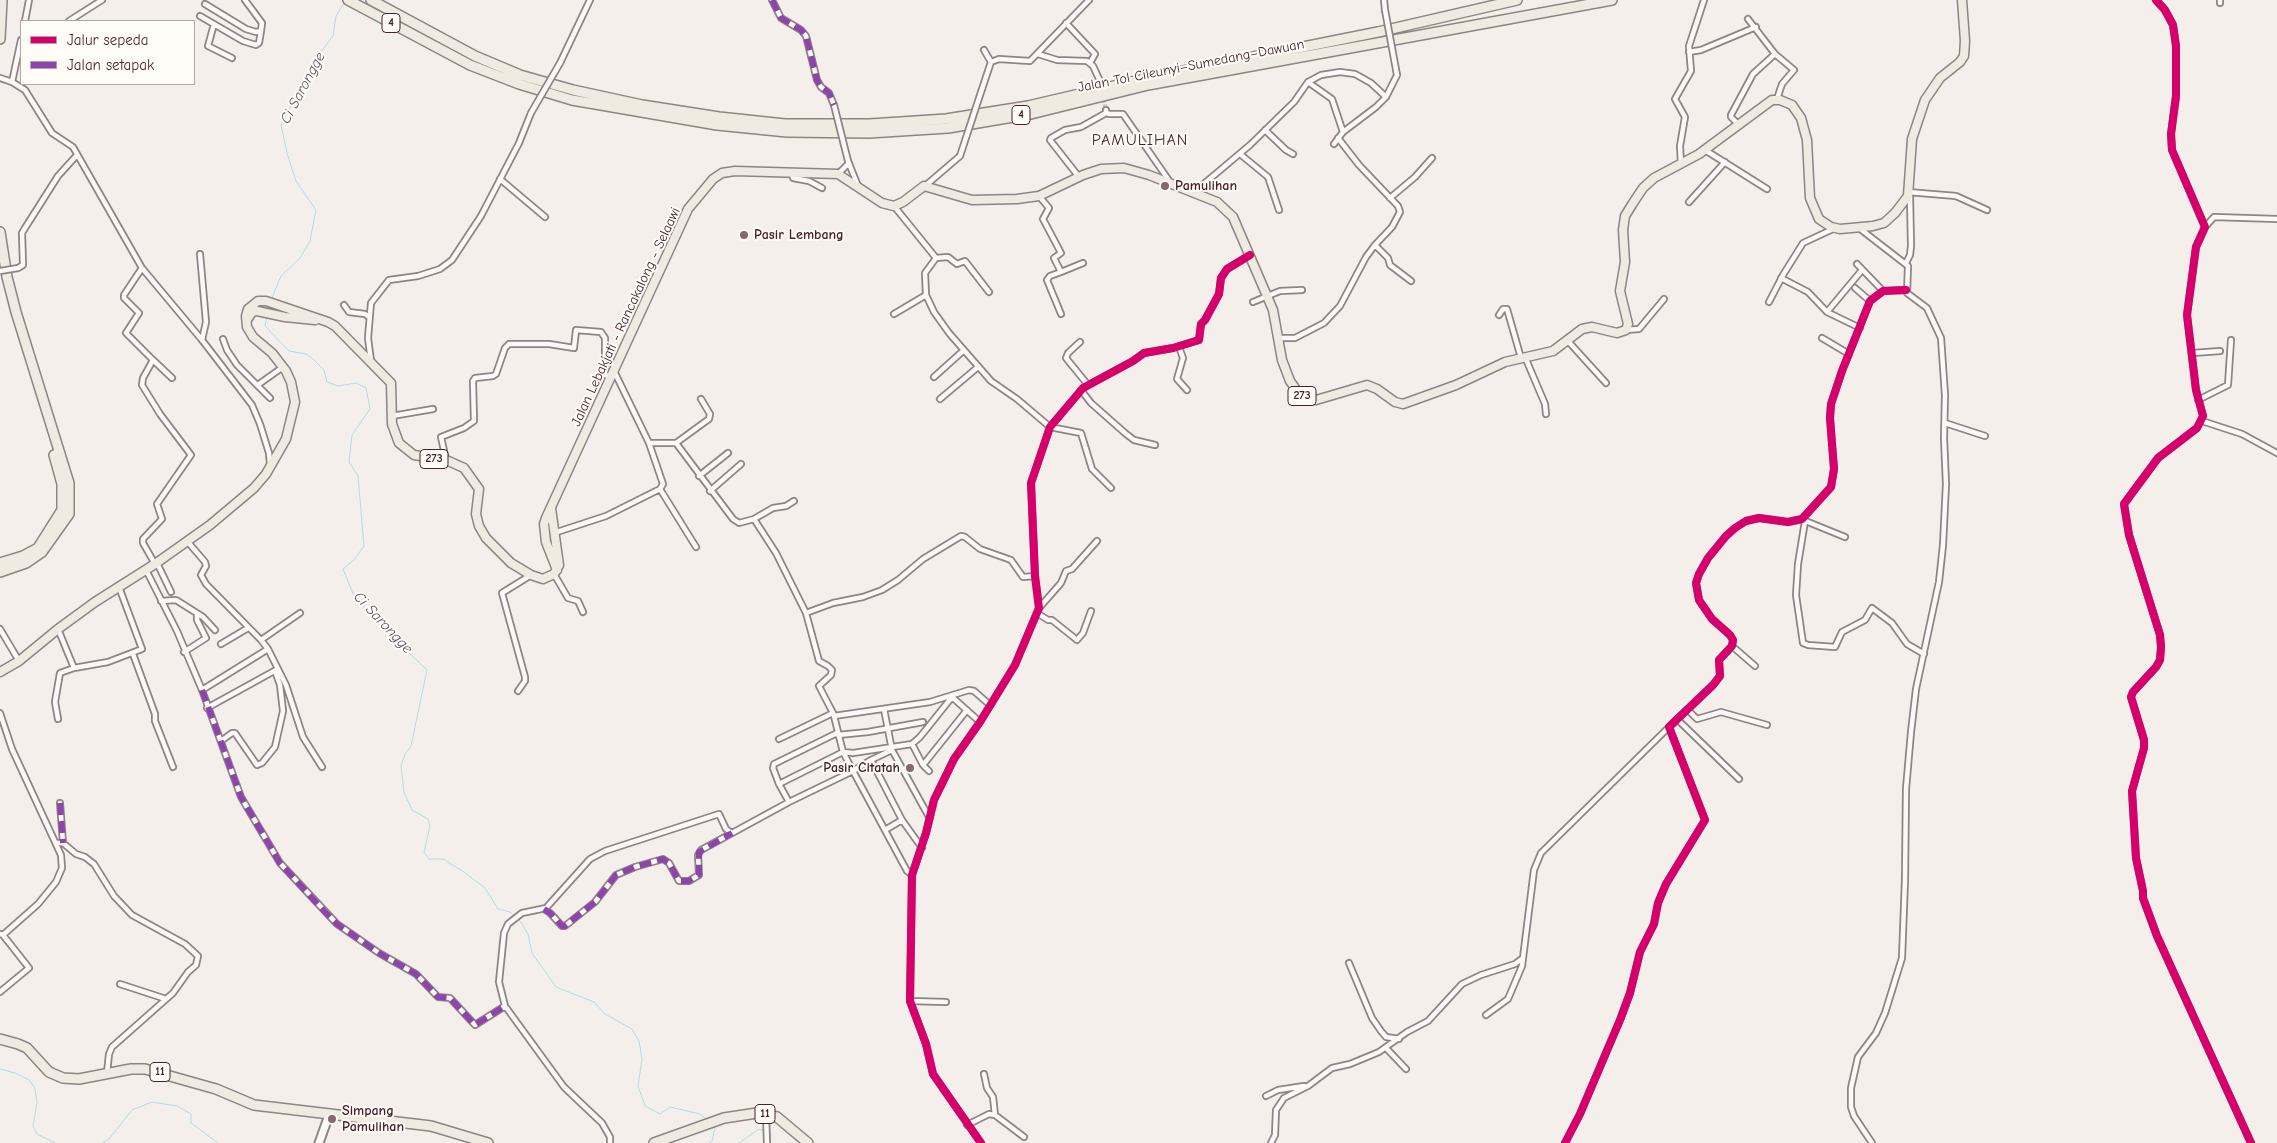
<!DOCTYPE html>
<meta charset="utf-8">
<style>
body{margin:0}
#map{position:relative;width:2277px;height:1143px;overflow:hidden;background:#f4efea;font-family:"Comic Neue",sans-serif}
canvas{display:block}
.legend{position:absolute;left:20px;top:20px;width:175px;height:65px;box-sizing:border-box;background:#fdfcf7;border:1px solid #b5a4a5;margin:0;padding:6px 9px;list-style:none;font-size:15px;color:#4a1f2b}
.legend li{display:flex;align-items:center;gap:10px;height:25px}
.legend b{width:25px;border:1px solid #b5a4a5}
</style>
<div id="map">
<canvas width="2277" height="1143"></canvas>
<ul class="legend">
<li><b style="height:6px;background:#d6006c"></b>Jalur sepeda</li>
<li><b style="height:6px;background:#8e44ad"></b>Jalan setapak</li>
</ul>
</div>
<script>
const context = document.querySelector('canvas').getContext('2d');
context.lineJoin = 'round';
function shape(rows) {
  const path = new Path2D();
  for (const r of rows) {
    path.moveTo(r[0], r[1]);
    for (let i = 2; i < r.length; i += 2) path.lineTo(r[i], r[i + 1]);
  }
  return path;
}
function strokePath(path, color, width, dash) {
  context.strokeStyle = color;
  context.lineWidth = width;
  context.lineCap = dash ? 'butt' : 'round';
  context.setLineDash(dash || []);
  context.stroke(path);
}
function label(font, color, halo, rows, align = 'center') {
  context.font = font + ' "Comic Neue",sans-serif';
  context.lineWidth = 4;
  context.setLineDash([]);
  context.textBaseline = 'middle';
  context.strokeStyle = halo;
  context.fillStyle = color;
  for (const [text, x, y, turn = 0] of rows) {
    context.save();
    context.translate(x, y);
    context.rotate((+turn || 0) * Math.PI / 180);
    context.textAlign = isNaN(turn) ? turn : align;
    if (halo) context.strokeText(text, 0, 0);
    context.fillText(text, 0, 0);
    context.restore();
  }
}
const stream = shape([
 [271,300,281,276,300,258,310,241,316,210,296,181,287,153,281,125,317,57,333,36,336,16,344,3],
 [267,316,265,326,289,351,306,354,313,359,324,370,327,382,338,386,356,383,366,388,370,409,352,435,349,462,358,476,364,546,354,560,343,569,354,596,377,622,427,670,411,746,405,754,401,766,404,792,412,810,428,819,430,826,424,852,429,859,443,859,464,872,485,888,498,909,510,912,520,921,528,934,532,953,556,987,594,1002,605,1014,632,1029,639,1041,642,1059,638,1086,645,1106,660,1114,670,1107,700,1114,706,1119],
 [0,1069,15,1073,29,1080,35,1088,37,1102,33,1126,37,1134,55,1143],
 [768,1132,771,1134,770,1143],
 [102,1143,109,1139,132,1110,152,1102,177,1106,191,1114,191,1123,218,1143],
 [709,1143,712,1141,715,1128,713,1126],
 [739,1143,759,1129,764,1131]
]);
const streetTunnel = shape([
 [1099,79,1106,110]
]);
const street = shape([
 [772,0,781,18,801,30,806,36,817,80,821,87,829,93,834,105],
 [1384,0,1385,10],
 [2156,0,2165,10,2173,25,2176,46,2176,96,2171,134,2172,150,2205,227,2196,247,2187,315,2196,390,2203,416,2197,428,2158,458,2124,504,2129,535,2160,635,2161,647,2160,660,2156,667,2133,692,2131,697,2144,740,2144,748,2132,791,2136,858,2143,891,2143,898,2157,936,2251,1143],
 [2220,0,2220,3],
 [205,4,246,29,256,32,261,31,262,23,245,0],
 [200,16,243,41,256,45,259,43,261,31],
 [25,21,29,0],
 [69,21,102,0],
 [1066,23,1095,54,1090,63],
 [214,24,208,46,232,58],
 [984,50,991,62],
 [1689,52,1701,50,1756,27],
 [1038,54,1057,60,1087,61,1093,66,1099,79],
 [1775,54,1794,70,1782,84,1777,99],
 [560,63,590,0],
 [0,78,12,82,25,90,52,133,73,147,142,268,202,340,252,405,260,424,269,453,270,464],
 [12,82,21,40],
 [1308,82,1332,99,1343,132],
 [982,89,991,62,999,59,1030,61,1089,0],
 [1106,110,1106,113,1110,114,1123,114,1170,182],
 [1738,124,1731,117,1731,115,1753,74,1775,54,1748,19],
 [1265,130,1286,150,1293,154],
 [1334,144,1343,132,1376,107,1386,97,1397,75],
 [1705,150,1767,189],
 [1240,154,1268,177,1279,210],
 [848,161,858,186],
 [1681,164,1680,146,1685,117,1675,99,1691,71,1689,46,1704,0],
 [792,174,793,178,809,181,822,188],
 [838,174,849,163],
 [1079,177,1050,140,1051,138,1065,130,1081,127,1106,113],
 [500,179,545,217],
 [925,186,960,156],
 [1908,192,1956,196,1987,210],
 [1193,193,1250,145,1294,102,1308,82,1321,75,1340,72,1355,74,1371,83,1386,97],
 [1039,196,1049,208,1043,219,1061,253,1054,258,1061,272,1050,276,1047,280,1061,314],
 [1390,198,1415,177,1432,158],
 [1689,202,1725,162],
 [894,206,936,258,925,273,926,295,934,312,949,333,991,381,1017,399,1050,427,1081,433,1092,469,1111,488],
 [2205,227,2214,217,2277,219],
 [1859,228,1908,266,1907,293,1927,308,1941,338,1945,395,1944,438,1946,484,1943,545,1939,582,1916,689,1911,732,1906,789,1905,880,1902,958,1885,1013,1876,1033,1858,1057,1851,1088,1851,1107,1854,1116,1872,1143],
 [1375,245,1388,258,1390,265,1411,281],
 [200,254,206,322,202,340],
 [936,258,948,257,957,264,965,261,989,292],
 [1906,263,1910,255,1911,246,1910,196],
 [1857,264,1883,291],
 [18,268,23,265,22,233,25,228,58,176,77,155],
 [142,268,124,295,124,298,139,313,126,333,153,360,143,378,142,385,160,414,191,455,157,504,162,519,143,539,143,543,155,564],
 [1061,272,1083,263],
 [1781,278,1808,292,1827,312,1860,328],
 [1855,288,1870,301],
 [1253,302,1280,291,1302,290],
 [1769,302,1783,275,1803,243,1833,229],
 [344,305,349,312,365,314,369,317],
 [1827,312,1862,270],
 [894,314,926,295],
 [1499,315,1503,309,1507,309,1521,358],
 [1626,330,1639,329,1664,299],
 [1278,338,1295,338,1324,323,1340,306,1366,257,1375,245,1392,227,1400,212,1398,206,1359,165,1338,138],
 [1822,338,1849,354],
 [223,339,227,350,237,365,270,398],
 [1567,340,1606,383],
 [1080,342,1068,353,1066,358,1088,385],
 [1179,347,1183,358,1177,379,1187,390],
 [2193,353,2220,351],
 [1525,357,1545,404,1546,414],
 [153,360,172,378],
 [371,361,368,338,371,303,389,280,418,276,440,269,452,260,481,216,519,143,531,113],
 [614,371,649,443,676,443,733,519,739,523,754,519,776,553,806,613,819,661,828,666,832,670,831,675,819,686,833,713],
 [934,377,964,350],
 [259,384,283,367],
 [1081,390,1091,403,1125,433,1134,440,1155,445],
 [940,399,978,367],
 [2198,400,2228,385,2231,340],
 [392,416,433,409],
 [2202,421,2242,434,2277,453],
 [1945,423,1985,436],
 [676,443,709,419,710,414,701,399],
 [446,460,441,437,464,428,474,421,473,381,475,378,493,376,496,374,505,348,509,344,549,344,574,348,576,330,601,332,605,338,605,375,610,377],
 [699,476,728,453],
 [660,489,696,547],
 [710,491,741,464],
 [754,519,773,508,786,506,794,501],
 [1803,520,1845,537],
 [1805,521,1798,564,1796,595,1803,643,1808,645,1835,647,1842,632,1865,620,1872,608,1892,623,1907,644,1924,654],
 [554,533,606,516,660,489,663,484,649,443],
 [187,541,205,562,206,566,201,575,206,584,261,640,268,649,286,685,303,737,322,767],
 [157,563,171,592],
 [146,570,177,631,202,690,241,797,280,863,337,924,379,953,416,974,438,997,450,998,475,1025,505,1006],
 [554,574,568,598,578,601,583,612],
 [161,601,176,600,203,617,215,630],
 [1039,608,1061,583,1066,571,1072,569,1097,541],
 [806,613,833,603,863,597,882,590,898,580,923,559,961,536,965,537,980,549,1011,560,1023,577,1035,576],
 [1037,613,1048,620,1052,620,1077,640,1083,633,1091,611],
 [0,629,19,661],
 [58,629,74,668],
 [261,640,300,613],
 [221,644,248,628],
 [1732,646,1755,666],
 [184,652,206,638,197,620,197,614],
 [133,654,155,714,155,721,173,767],
 [202,690,268,649],
 [518,691,525,681,525,677,502,593,531,575],
 [207,708,276,670],
 [884,709,892,750,929,817],
 [1688,710,1697,719,1721,712,1767,725],
 [0,713,12,749,61,855,62,868,56,882,38,904,3,935,0,934],
 [834,716,843,752,853,753,912,744],
 [58,719,55,702,60,673,74,668,108,662,142,649,119,587],
 [1678,720,1739,779],
 [838,735,868,732,923,722],
 [779,739,833,713,834,716,930,702,969,690,974,691,990,705],
 [221,741,232,733,235,733,257,765,262,763,275,747,283,711,280,685,275,671],
 [871,760,892,750],
 [923,765,967,710],
 [929,771,923,765,912,744,920,737,952,697,980,722],
 [779,784,843,752,853,771,789,802,779,784,773,768,774,764,837,733],
 [60,803,63,843],
 [885,830,902,820],
 [56,843,63,843,76,854,85,857,94,864,114,896,132,915,185,944,198,956,196,965,188,972,173,993,112,1047,109,1054,107,1073],
 [912,875,907,871,853,771,871,760,902,820,922,848],
 [544,909,550,913,562,926,565,926,595,902,616,875,635,867,663,859,669,863,679,881,689,881,699,875,698,855,701,850,789,802],
 [1349,963,1372,1018,1381,1031,1386,1037,1399,1039],
 [120,984,166,999],
 [0,992,29,968,3,935],
 [910,1001,946,1002],
 [1486,1015,1508,999,1522,966,1523,958],
 [1386,1048,1406,1069],
 [984,1074,987,1088,993,1097,995,1115],
 [1266,1096,1278,1090,1304,1086],
 [766,1115,767,1143],
 [967,1125,989,1114,995,1115,1024,1137],
 [610,1143,610,1137,602,1123,564,1087,505,1006,499,982,504,933,508,924,522,913,546,908,590,859,605,851,719,814,726,829,732,833],
 [981,1143,933,1074,926,1044,910,1001,912,875,926,833,934,800,954,759,980,722,1015,665,1039,608,1035,576,1031,483,1050,427,1083,388,1133,361,1144,353,1173,348,1199,340,1201,324,1205,320,1219,294,1221,278,1227,269,1250,255],
 [1271,1143,1275,1135,1276,1110,1284,1098,1308,1086,1332,1068,1350,1064,1379,1052,1407,1032,1428,1021,1462,984,1481,975,1515,964,1523,958,1534,870,1541,853,1669,727],
 [1565,1143,1580,1114,1620,1020,1630,993,1640,952,1654,924,1658,903,1666,884,1705,820,1669,727,1713,685,1720,676,1719,660,1732,646,1733,640,1730,635,1712,619,1699,600,1696,583,1699,574,1708,558,1726,536,1735,528,1746,521,1759,518,1788,522,1802,519,1831,487,1834,469,1830,418,1831,404,1842,371,1870,301,1883,291,1906,290]
]);
const secondary = shape([
 [319,1143,329,1115]
]);
const primary = shape([
 [247,320,252,312,257,311,285,317,315,320],
 [557,570,546,542,544,524,546,518,688,209,713,179,722,173,735,171,838,174,882,203,894,206,903,202,924,186,972,200,1017,199,1039,196,1083,175,1101,169,1124,168,1149,175,1217,202,1233,217,1273,310,1282,360,1290,381,1300,395,1308,399,1316,400,1367,385,1377,389,1395,402,1403,404,1456,385,1505,362,1553,351,1582,329,1592,327,1617,333,1626,330,1628,324,1620,291,1625,262,1623,230,1625,216,1633,203,1643,188,1654,178,1699,154,1772,100,1780,100,1792,105,1801,118,1807,140,1810,198,1819,219,1831,227,1840,229,1873,226,1884,223,1895,213,1908,196,1912,139,1925,100,1940,78,1960,62,1964,56,1965,41,1962,0],
 [0,672,19,661,58,629,95,602,155,564,210,525,254,488,266,474,286,439,295,402,291,382,286,371,272,353,253,337,247,327,246,316,248,309,258,301,266,301,328,322,335,326,391,383,392,424,399,443,414,455,446,460,464,468,479,489,476,514,479,526,486,538,511,563,531,575,543,579,554,574,559,565,551,508]
]);
const highway = shape([
 [348,0,470,65,519,84,572,100,717,125,787,132,869,133,948,128,1031,114,1148,85,1612,0],
 [371,0,475,56,520,75,573,90,642,105,719,117,785,124,870,124,946,119,1028,106,1144,79,1378,32,1517,0],
 [0,39,2,0],
 [0,232,7,277,16,312,69,483,69,514,42,552,26,563,0,572],
 [0,563,23,556,38,548,62,510,62,484,54,455],
 [0,1039,18,1044,27,1048,49,1072,63,1078,79,1079,131,1069,145,1069,216,1089,254,1105,431,1126,488,1143],
 [654,1143,724,1118,757,1113,777,1117,808,1143]
]);
const streetBridge = shape([
 [1385,10,1397,75],
 [834,105,848,161],
 [531,113,560,63],
 [960,156,982,89],
 [0,271,18,268]
]);
const quiet = shape([
 [772,0,781,18,801,30,806,36,817,80,821,87,829,93,834,105],
 [202,690,241,797,280,863,324,911,337,924,379,953,416,974,438,997,450,998,475,1025,505,1006],
 [60,803,63,843],
 [544,909,550,913,562,926,565,926,595,902,616,875,635,867,663,859,669,863,679,881,689,881,699,875,699,852,732,833]
]);
const cycleway = shape([
 [2156,0,2165,10,2173,25,2176,46,2176,96,2171,134,2172,150,2205,227,2196,247,2187,315,2196,390,2203,416,2197,428,2158,458,2124,504,2129,535,2160,635,2161,647,2160,660,2156,667,2133,692,2131,697,2144,740,2144,748,2132,791,2136,858,2143,891,2143,898,2157,936,2251,1143],
 [981,1143,933,1074,926,1044,910,1001,912,875,926,833,934,800,954,759,980,722,1015,665,1039,608,1035,576,1031,483,1050,427,1083,388,1133,361,1144,353,1173,348,1199,340,1201,324,1205,320,1219,294,1221,278,1227,269,1250,255],
 [1565,1143,1580,1114,1620,1020,1630,993,1640,952,1654,924,1658,903,1666,884,1705,820,1669,727,1713,685,1720,676,1719,660,1732,646,1733,640,1730,635,1712,619,1699,600,1696,583,1699,574,1708,558,1726,536,1735,528,1746,521,1759,518,1788,522,1802,519,1831,487,1834,469,1830,418,1831,404,1842,371,1870,301,1883,291,1906,290]
]);
const markers = [
 [1165,186,5,"#86686e"],
 [744,235,5,"#86686e"],
 [910,768,5,"#86686e"],
 [332,1119,5,"#86686e"]
];
const shields = [
 [391,23,18],
 [1021,115,18],
 [1302,396,28],
 [434,459,28],
 [160,1072,20],
 [765,1114,20]
];
const shieldNames = [
 ["4",391,23],
 ["4",1021,115],
 ["273",1302,396],
 ["273",434,459],
 ["11",160,1072],
 ["11",765,1114]
];
const streetNames = [
 ["Jalan Tol Cileunyi–Sumedang–Dawuan",1191,66,-11],
 ["Jalan Lebakjati - Rancakalong - Selaawi",626,317,-65]
];
const poiNames = [
 ["Pamulihan",1175,186],
 ["Pasir Lembang",754,235],
 ["Pasir Citatah",900,768,"right"],
 ["Simpang",342,1111],
 ["Pamulihan",342,1127]
];
const waterNames = [
 ["Ci Sarongge",303,88,-62],
 ["Ci Sarongge",383,623,47]
];
const quarterNames = [
 ["PAMULIHAN",1140,140]
];
strokePath(stream, '#abdeeb', 1);
strokePath(streetTunnel, '#d2c5c4', 4.5, [4.5, 2]);
strokePath(street, '#8f8484', 8);
strokePath(secondary, '#8f8484', 11);
strokePath(primary, '#8f8484', 11);
strokePath(highway, '#8f8484', 12);
strokePath(street, '#faf9f7', 4.5);
strokePath(secondary, '#faf9f7', 7);
strokePath(primary, '#efebe1', 8);
strokePath(highway, '#efebe1', 9);
strokePath(streetBridge, '#8f8484', 8, []);
strokePath(streetBridge, '#faf9f7', 4.5);
strokePath(quiet, '#8e44ad', 6, [12, 6]);
strokePath(cycleway, '#d6006c', 8);
for (const [x, y, r, color] of markers) {
  const dot = new Path2D();
  dot.arc(x, y, r, 0, 2 * Math.PI);
  context.fillStyle = color;
  context.fill(dot);
  strokePath(dot, '#fdfcf7', 2);
}
for (const [x, y, w] of shields) {
  const box = new Path2D();
  box.roundRect(x - w / 2, y - 9.5, w, 19, 4);
  context.fillStyle = '#fdfcf7';
  context.fill(box);
  strokePath(box, '#4a1f2b', 1);
}
label('bold 12px', '#4a1f2b', null, shieldNames);
label('14px', '#4a1f2b', '#fdfcf7', streetNames);
label('bold 14px', '#4a1f2b', '#fdfcf7', poiNames, 'left');
label('italic 15px', '#5e5665', '#fdfcf7', waterNames);
context.letterSpacing = '1px';
label('16px', '#4a1f2b', '#fdfcf7', quarterNames);
context.letterSpacing = '0px';
</script>
